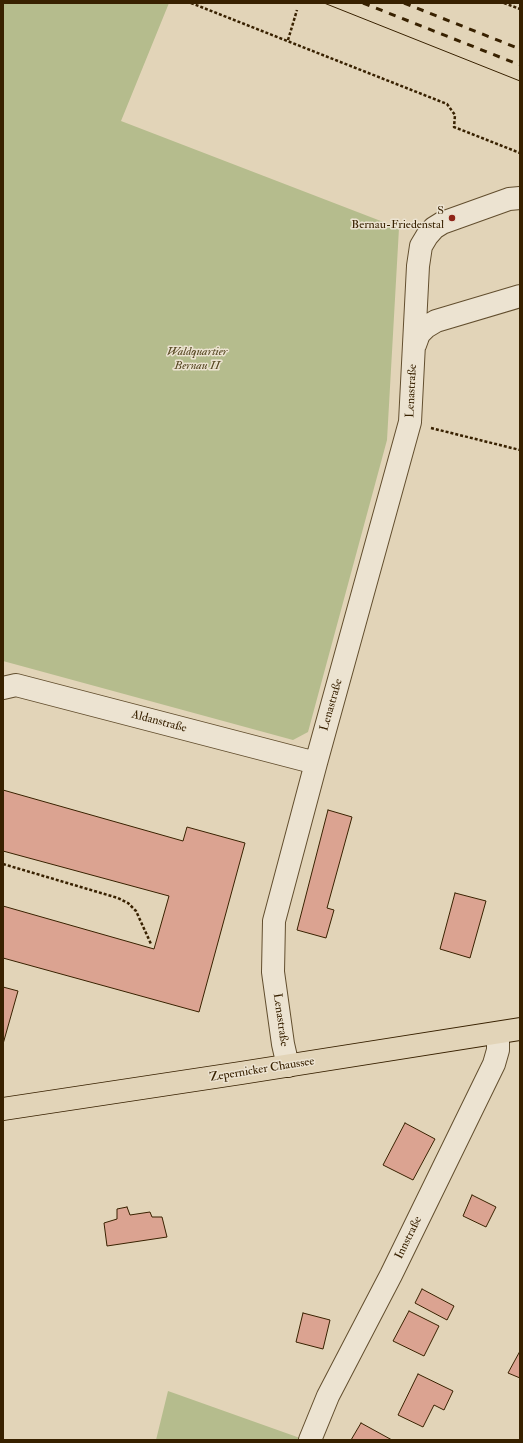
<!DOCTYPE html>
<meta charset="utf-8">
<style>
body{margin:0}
#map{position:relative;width:523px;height:1443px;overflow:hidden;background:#e2d4b8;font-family:"IM FELL Double Pica",serif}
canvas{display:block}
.frame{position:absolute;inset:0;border:4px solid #382100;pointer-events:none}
</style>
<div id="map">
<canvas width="523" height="1443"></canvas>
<div class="frame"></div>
</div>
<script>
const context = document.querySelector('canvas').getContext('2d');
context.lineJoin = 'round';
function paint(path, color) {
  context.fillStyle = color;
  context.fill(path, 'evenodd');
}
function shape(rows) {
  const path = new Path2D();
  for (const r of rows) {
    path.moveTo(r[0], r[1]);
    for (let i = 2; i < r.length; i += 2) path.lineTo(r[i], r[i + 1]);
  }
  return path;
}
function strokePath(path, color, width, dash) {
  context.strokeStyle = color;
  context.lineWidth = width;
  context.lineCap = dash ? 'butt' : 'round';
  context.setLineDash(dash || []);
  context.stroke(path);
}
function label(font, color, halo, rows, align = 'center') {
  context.font = font + ' "IM FELL Double Pica",serif';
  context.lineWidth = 3;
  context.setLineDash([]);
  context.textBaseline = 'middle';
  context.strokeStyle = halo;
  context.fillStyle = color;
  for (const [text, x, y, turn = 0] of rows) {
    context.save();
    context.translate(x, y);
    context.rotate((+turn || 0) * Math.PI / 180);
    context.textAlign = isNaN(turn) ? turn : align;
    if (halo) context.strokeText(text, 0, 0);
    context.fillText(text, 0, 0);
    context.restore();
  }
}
const green = shape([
 [3,3,169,3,121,121,399,228,387,440,308,732,293,740,3,661],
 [168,1391,300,1438,299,1440,156,1440]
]);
const building = shape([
 [3,790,183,841,187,827,245,843,199,1012,3,958,3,906,154,949,169,896,3,851,3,790],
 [328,810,352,817,327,908,334,910,326,938,297,930,328,810],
 [455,893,486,901,470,958,440,949,455,893],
 [3,987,18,991,3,1044,3,987],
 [405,1123,435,1139,413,1180,383,1165,405,1123],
 [472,1195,496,1207,486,1227,463,1216,472,1195],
 [127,1207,130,1215,150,1212,152,1217,162,1217,167,1237,107,1246,104,1223,117,1219,117,1209,127,1207],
 [422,1289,454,1306,447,1320,415,1303,422,1289],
 [409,1311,439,1326,424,1356,393,1341,409,1311],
 [303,1313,330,1320,323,1349,296,1342,303,1313],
 [520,1351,520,1378,508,1373,520,1351],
 [418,1374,453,1391,444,1410,434,1405,423,1427,398,1415,418,1374],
 [361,1423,392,1440,351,1440,361,1423]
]);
const path = shape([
 [191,3,447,104,455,115,454,127,520,153],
 [504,3,520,9],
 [288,40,297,10],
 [431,428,520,450],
 [3,864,118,898,128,903,136,911,151,944]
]);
const minor = shape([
 [415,345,419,334,426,327,436,321,520,296],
 [3,688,16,685,316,763],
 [288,1066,283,1044,273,972,274,921,316,763,410,422,418,266,421,246,427,236,434,228,442,223,509,199,520,198],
 [310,1440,328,1396,391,1275,494,1064,498,1050,498,1033]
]);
const major = shape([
 [3,1109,241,1073,520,1029]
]);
const tram = shape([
 [324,3,520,81]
]);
const rail = shape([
 [363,3,520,65],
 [404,3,520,49]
]);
const markers = [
 [452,218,4,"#8f2418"]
];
const poiNames = [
 ["S",444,211],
 ["Bernau-Friedenstal",444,225]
];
const parkNames = [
 ["Waldquartier",197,352],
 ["Bernau II",197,366]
];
const streetNames = [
 ["Lenastraße",412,391,-87],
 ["Lenastraße",332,705,-74],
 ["Aldanstraße",159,722,15],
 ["Lenastraße",280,1020,82],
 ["Zepernicker Chaussee",262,1070,-9],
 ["Innstraße",409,1238,-64]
];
paint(green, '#b5bc8d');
paint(building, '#dba391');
strokePath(building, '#382100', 1);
strokePath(minor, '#624e2e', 24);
strokePath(major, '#382100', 24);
strokePath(path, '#382100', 2.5, [3, 2]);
strokePath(minor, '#ece3d1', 22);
strokePath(major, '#e2d4b8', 22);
strokePath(tram, '#382100', 1);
strokePath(rail, '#382100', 3, [7, 7]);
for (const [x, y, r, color] of markers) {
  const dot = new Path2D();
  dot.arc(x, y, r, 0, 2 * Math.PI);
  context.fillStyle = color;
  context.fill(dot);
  strokePath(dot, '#ece3d1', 1.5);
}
label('12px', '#382100', '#ece3d1', poiNames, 'right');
label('italic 12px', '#574823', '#ece3d1', parkNames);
label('12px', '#382100', '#ece3d1', streetNames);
</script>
